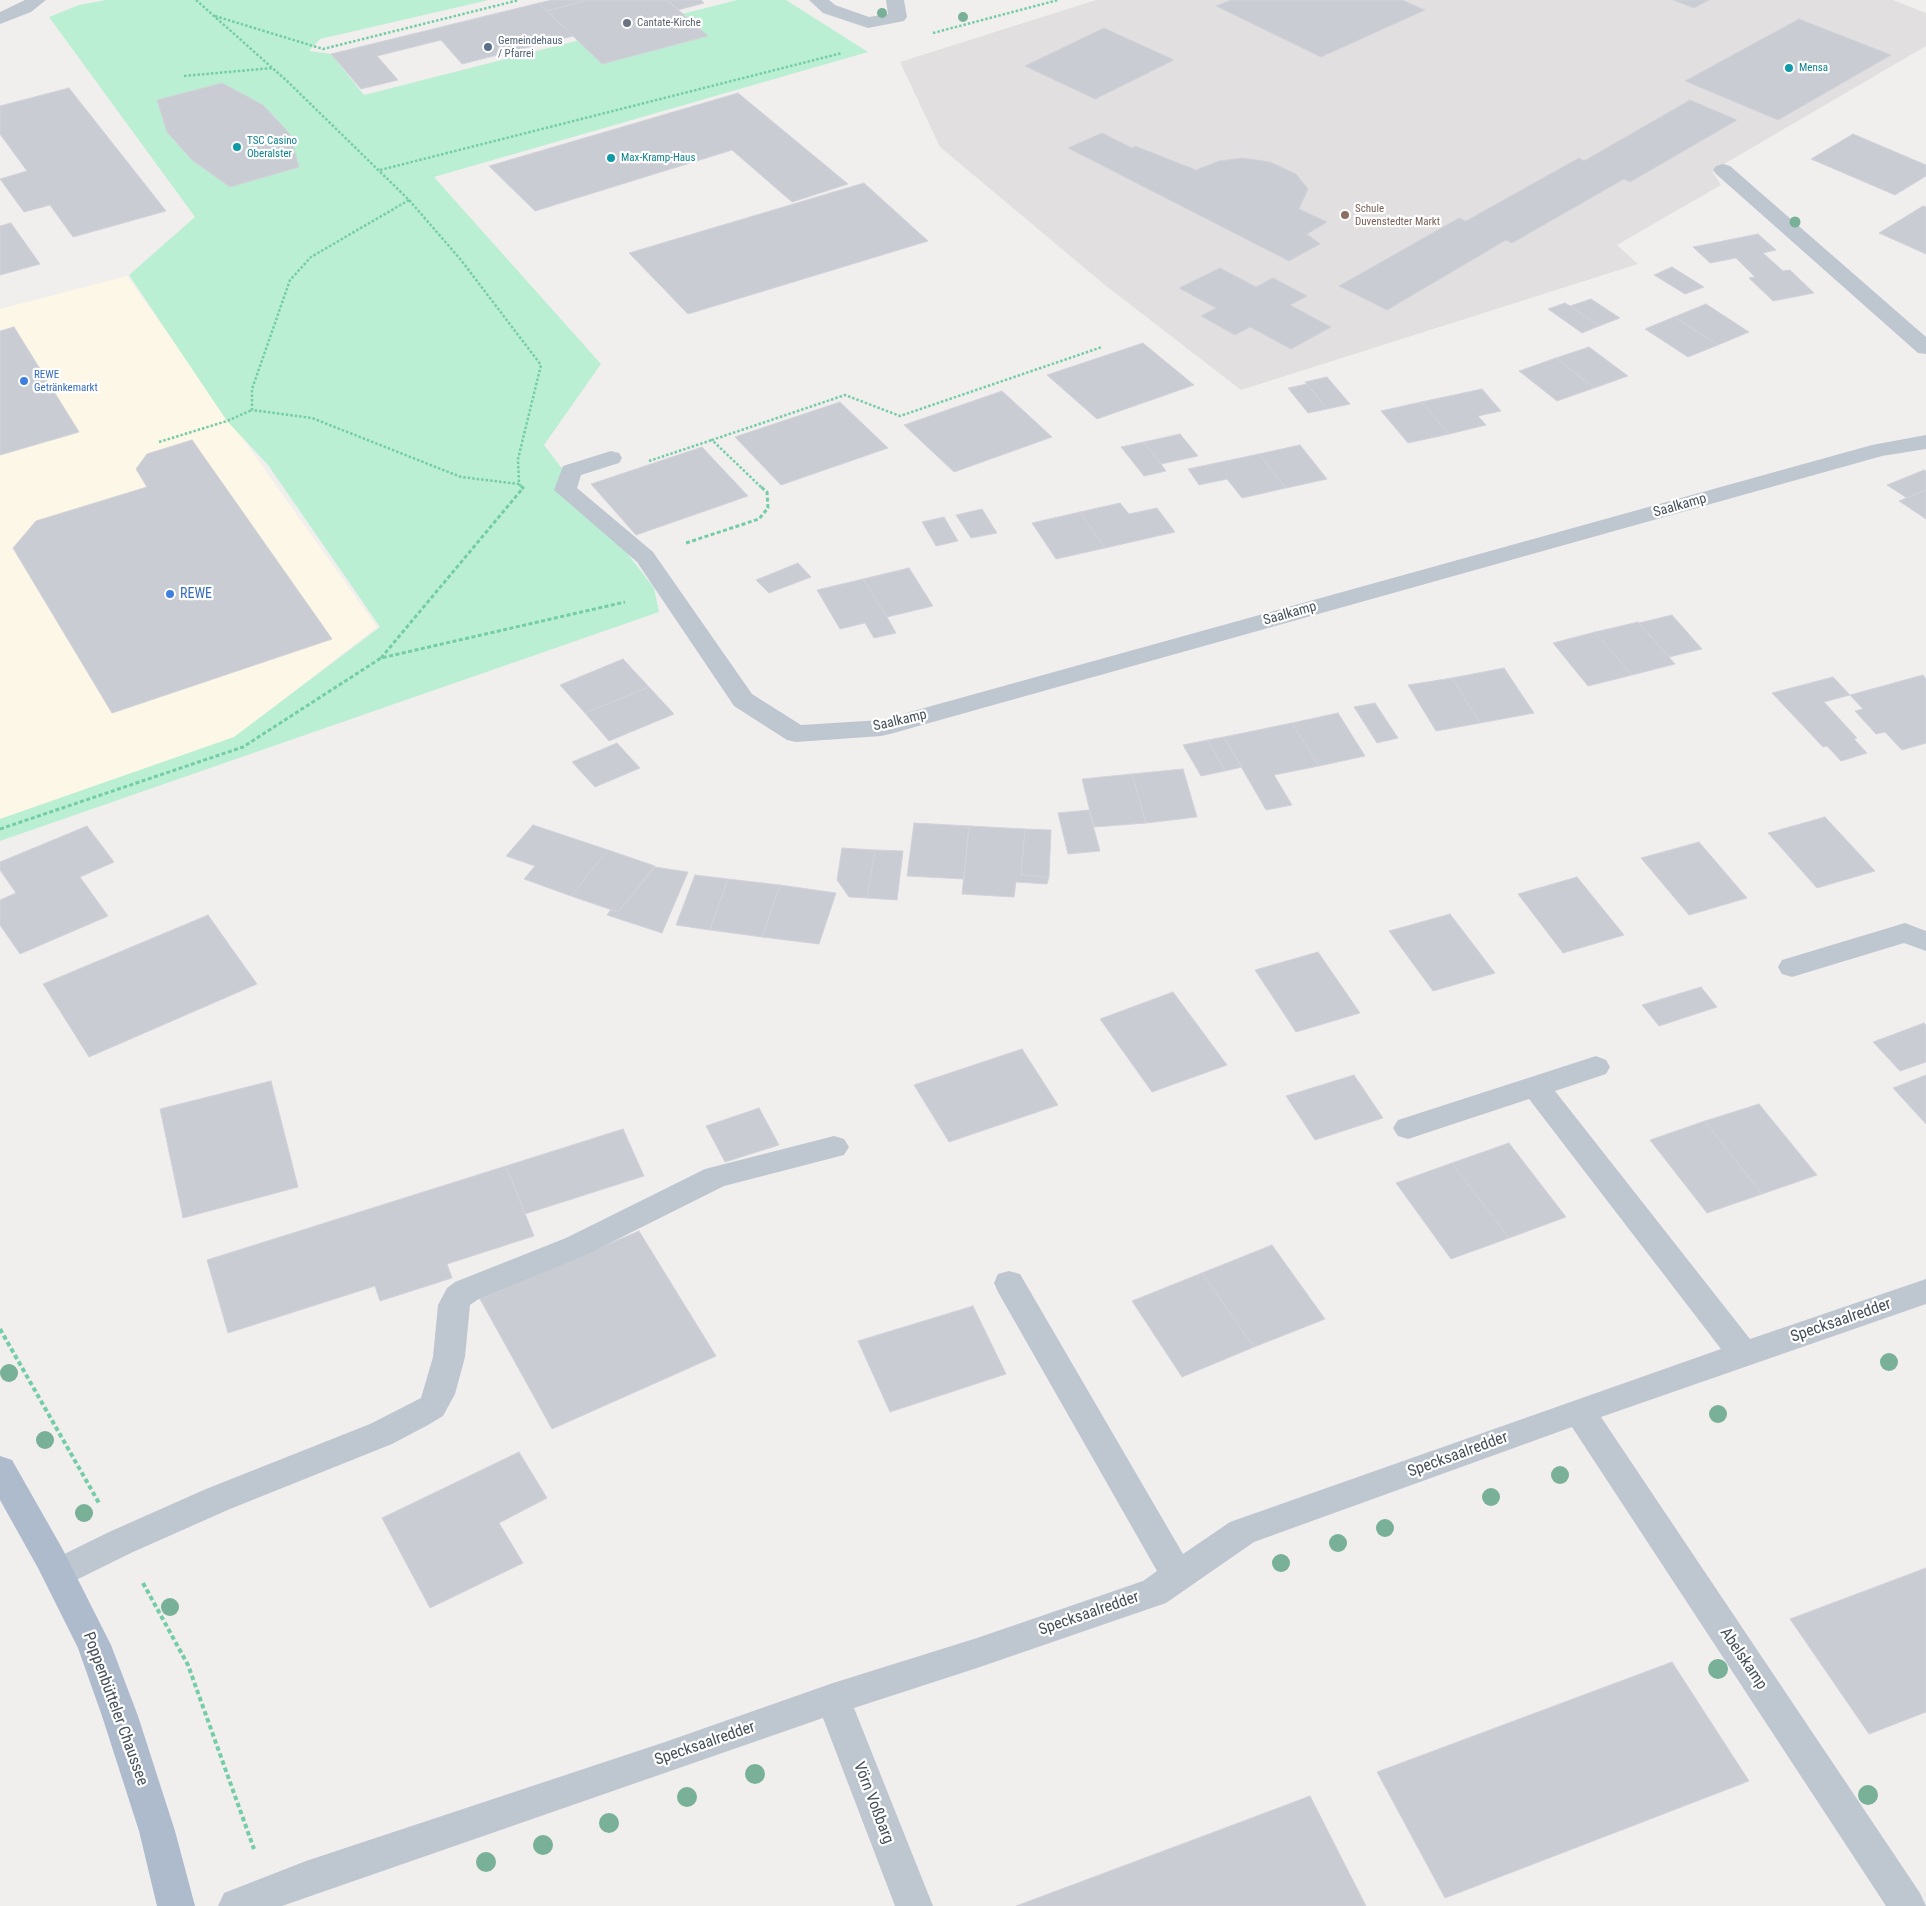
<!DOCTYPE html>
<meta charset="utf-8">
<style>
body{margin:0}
canvas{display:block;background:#f1eeee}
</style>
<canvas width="1926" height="1906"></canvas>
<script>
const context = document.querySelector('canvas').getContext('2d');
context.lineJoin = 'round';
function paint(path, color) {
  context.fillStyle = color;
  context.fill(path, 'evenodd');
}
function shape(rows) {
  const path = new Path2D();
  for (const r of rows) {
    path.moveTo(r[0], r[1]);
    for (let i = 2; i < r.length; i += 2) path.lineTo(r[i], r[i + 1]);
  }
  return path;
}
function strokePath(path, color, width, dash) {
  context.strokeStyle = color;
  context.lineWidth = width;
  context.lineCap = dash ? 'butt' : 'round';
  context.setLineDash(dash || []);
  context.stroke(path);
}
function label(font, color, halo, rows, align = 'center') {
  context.font = font + ' "Roboto Condensed",sans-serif';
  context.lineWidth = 4.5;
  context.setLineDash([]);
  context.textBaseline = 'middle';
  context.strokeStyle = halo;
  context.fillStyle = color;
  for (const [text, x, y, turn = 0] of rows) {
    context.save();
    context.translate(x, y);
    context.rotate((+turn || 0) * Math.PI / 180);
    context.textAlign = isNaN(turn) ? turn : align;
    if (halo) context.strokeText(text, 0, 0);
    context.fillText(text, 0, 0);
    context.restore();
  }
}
const commercial = shape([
 [127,276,377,627,234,738,0,819,0,309]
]);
const education = shape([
 [1096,0,1893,0,1926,13,1926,46,1712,171,1721,185,1617,245,1638,264,1241,390,1105,285,940,147,900,62]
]);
const green = shape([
 [106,0,489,0,320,39,309,51,331,54,364,95,737,0,786,0,868,52,434,177,601,364,544,445,654,588,659,612,0,841,0,819,234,737,380,627,268,465,227,421,129,275,195,217,49,17,79,5]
]);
const building = shape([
 [552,0,588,0,547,11,539,3,552,0],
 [588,0,667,0,708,36,602,64,547,11,588,0],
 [667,0,701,0,704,3,678,10,667,0],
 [1231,0,1402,0,1425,10,1321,57,1216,6,1231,0],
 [1673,0,1709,0,1694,8,1673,0],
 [539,3,573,36,462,64,441,40,377,56,398,80,361,89,331,54,539,3],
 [1799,19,1891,55,1778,120,1685,81,1799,19],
 [1104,28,1174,60,1095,99,1025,66,1104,28],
 [222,83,263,105,290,134,299,167,230,187,192,160,167,132,157,100,222,83],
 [69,88,166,211,73,237,50,205,24,212,0,179,27,171,0,134,0,106,69,88],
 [738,93,848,184,792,202,732,150,535,211,489,166,738,93],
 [1690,100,1737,120,1630,182,1624,179,1512,243,1506,240,1387,310,1339,286,1459,218,1466,221,1579,158,1584,161,1690,100],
 [1102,133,1132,148,1135,146,1196,170,1219,161,1243,158,1270,162,1296,174,1308,189,1299,209,1327,222,1307,234,1320,244,1289,261,1068,148,1102,133],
 [1853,134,1926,165,1926,176,1895,195,1811,159,1853,134],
 [864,183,928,241,688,314,629,253,864,183],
 [1923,206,1926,207,1926,254,1879,233,1923,206],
 [11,223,40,264,0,275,0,226,11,223],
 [1758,234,1776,250,1763,253,1783,271,1790,270,1814,293,1773,301,1749,278,1755,277,1736,258,1710,263,1693,247,1758,234],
 [1672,267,1704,287,1685,294,1654,275,1672,267],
 [1220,268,1256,287,1273,278,1307,296,1290,305,1331,327,1291,349,1250,327,1235,335,1201,316,1216,308,1179,288,1220,268],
 [1591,299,1620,318,1599,326,1570,306,1591,299],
 [1565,303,1570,306,1599,326,1582,333,1548,309,1565,303],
 [1706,304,1749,332,1718,345,1674,317,1706,304],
 [1674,317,1718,345,1688,357,1645,329,1674,317],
 [14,327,79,432,0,455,0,331,14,327],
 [1143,343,1194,385,1097,419,1047,375,1143,343],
 [1589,347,1628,376,1594,388,1556,358,1589,347],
 [1556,358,1594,388,1557,401,1519,371,1556,358],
 [1327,377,1350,404,1327,409,1305,382,1327,377],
 [1307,384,1327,409,1308,413,1288,388,1307,384],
 [1482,389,1501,411,1478,416,1486,425,1449,434,1421,402,1482,389],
 [1002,391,1052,437,954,472,904,425,1002,391],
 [840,402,888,448,781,485,735,437,840,402],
 [1421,402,1449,434,1408,443,1381,411,1421,402],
 [1180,434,1198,456,1161,464,1144,442,1180,434],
 [192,440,332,639,112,713,13,548,36,521,147,487,136,469,147,454,192,440],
 [1144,442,1161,464,1166,471,1144,476,1121,447,1144,442],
 [1300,445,1327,479,1286,488,1259,454,1300,445],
 [702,447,748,496,636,535,591,484,702,447],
 [1259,454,1286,488,1242,498,1227,479,1199,485,1188,469,1259,454],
 [1924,470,1926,471,1926,490,1907,498,1887,485,1924,470],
 [1926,490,1926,519,1899,501,1926,490],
 [1120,503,1129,514,1157,508,1175,532,1105,548,1080,512,1120,503],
 [982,509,997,533,971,538,956,515,982,509],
 [1080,512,1105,548,1056,559,1032,523,1080,512],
 [944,517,958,541,936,546,922,522,944,517],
 [798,563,811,577,769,593,756,580,798,563],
 [909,568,933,606,887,617,863,579,909,568],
 [863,579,887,617,896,633,874,638,865,623,840,629,817,590,863,579],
 [1672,615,1702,649,1669,657,1639,623,1672,615],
 [1638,622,1669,657,1675,664,1632,675,1595,632,1638,622],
 [1595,632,1632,675,1588,686,1553,643,1595,632],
 [623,659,649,687,585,713,560,685,623,659],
 [1504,668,1534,713,1480,723,1452,678,1504,668],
 [1923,675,1926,679,1926,743,1902,750,1885,732,1876,734,1855,711,1863,709,1850,695,1923,675],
 [1833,677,1850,695,1824,702,1857,738,1854,739,1867,753,1841,761,1827,746,1823,747,1772,693,1833,677],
 [1452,678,1480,723,1436,731,1408,685,1452,678],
 [649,687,674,714,609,741,585,713,649,687],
 [1375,703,1398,738,1377,743,1354,707,1375,703],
 [1338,713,1365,756,1319,766,1292,723,1338,713],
 [1292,723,1319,766,1274,775,1292,805,1266,810,1224,737,1292,723],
 [1224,737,1242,767,1225,771,1208,740,1224,737],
 [1208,740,1225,771,1201,776,1183,745,1208,740],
 [617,743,640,768,595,787,572,762,617,743],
 [1183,769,1197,817,1146,823,1132,774,1183,769],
 [1132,774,1146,823,1094,827,1082,779,1132,774],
 [1089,810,1100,851,1068,854,1058,813,1089,810],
 [1825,817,1875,871,1817,888,1768,833,1825,817],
 [914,823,969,826,964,879,907,876,914,823],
 [533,825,608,850,571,896,524,879,535,866,506,856,533,825],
 [87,826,114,862,80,877,108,916,20,954,0,925,0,900,16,893,0,870,0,862,87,826],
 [969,826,1025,829,1021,875,1049,877,1047,884,1016,882,1014,897,962,894,969,826],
 [1025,829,1051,830,1049,877,1021,875,1025,829],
 [1699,842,1747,898,1689,915,1641,858,1699,842],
 [842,848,875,850,867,898,849,897,837,880,842,848],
 [608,850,655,866,618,912,571,896,608,850],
 [875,850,903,851,897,900,867,898,875,850],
 [655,867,688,872,662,933,607,915,611,909,618,912,655,867],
 [695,875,728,879,710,930,676,925,695,875],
 [1577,877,1624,935,1563,953,1518,894,1577,877],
 [728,879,780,885,762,937,710,930,728,879],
 [780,885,836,893,819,944,762,937,780,885],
 [1450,914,1495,973,1433,991,1389,931,1450,914],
 [208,915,257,984,89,1057,43,984,208,915],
 [1318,952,1360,1013,1296,1032,1255,970,1318,952],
 [1701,987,1717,1007,1659,1026,1642,1005,1701,987],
 [1173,992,1227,1065,1152,1092,1100,1019,1173,992],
 [1924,1023,1926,1025,1926,1062,1900,1071,1873,1042,1924,1023],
 [1022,1049,1058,1105,949,1142,914,1085,1022,1049],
 [1354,1075,1383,1118,1315,1140,1286,1096,1354,1075],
 [1926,1075,1926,1124,1893,1088,1926,1075],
 [271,1081,298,1187,183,1218,160,1109,271,1081],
 [1759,1104,1817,1175,1762,1194,1705,1121,1759,1104],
 [759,1108,779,1145,725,1162,706,1126,759,1108],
 [1705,1121,1762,1194,1707,1213,1650,1140,1705,1121],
 [623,1129,644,1176,525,1214,506,1166,623,1129],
 [1509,1143,1566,1217,1509,1238,1452,1163,1509,1143],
 [1452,1163,1509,1238,1451,1259,1396,1183,1452,1163],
 [506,1166,534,1236,447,1264,452,1278,380,1301,375,1286,228,1333,207,1260,506,1166],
 [639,1231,716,1356,552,1429,480,1299,639,1231],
 [1272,1245,1325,1319,1254,1347,1202,1273,1272,1245],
 [1202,1273,1254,1347,1182,1377,1132,1301,1202,1273],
 [973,1306,1006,1374,890,1412,858,1341,973,1306],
 [519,1452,547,1498,499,1523,523,1563,430,1608,382,1518,519,1452],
 [1926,1568,1926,1712,1869,1734,1790,1619,1926,1568],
 [1672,1662,1749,1781,1445,1898,1377,1772,1672,1662],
 [1310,1796,1366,1906,1016,1906,1233,1825,1310,1796]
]);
const pathFar2 = shape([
 [196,0,287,81,409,200,461,260,541,365,518,459,519,484,522,487],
 [215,16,323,49,519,0],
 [933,33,1058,0],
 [184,76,272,68],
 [380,170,842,53],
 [409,200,311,257,290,280,252,389,252,410,312,418,461,477,519,484],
 [159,442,227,421,252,410],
 [649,461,712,440],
 [761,487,712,440,845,395,900,416,1102,347]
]);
const pathFar1 = shape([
 [521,486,524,489],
 [686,543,759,519,768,508,767,492,760,486],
 [381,658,523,488],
 [0,829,243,747,381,658,625,602]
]);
const path = shape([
 [0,1329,99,1503],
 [143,1583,188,1665,254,1849]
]);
const minor = shape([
 [25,0,46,0,31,12,0,24,0,12,25,0],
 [809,0,829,0,835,5,869,17,888,14,886,0,904,0,907,17,904,21,868,28,823,13,809,0],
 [1723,164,1730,166,1926,337,1926,354,1918,353,1716,174,1713,170,1716,166,1723,164],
 [1926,435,1926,449,1882,456,890,734,881,736,796,742,787,740,734,706,637,562,554,490,563,466,611,451,619,453,622,458,619,463,581,475,577,488,653,552,752,694,801,725,881,720,1872,445,1926,435],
 [1905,923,1926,931,1926,951,1904,943,1792,977,1782,974,1778,967,1782,960,1905,923],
 [1596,1056,1606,1060,1610,1067,1606,1074,1555,1091,1750,1339,1926,1279,1926,1304,1601,1417,1920,1893,1926,1906,1886,1906,1572,1427,1254,1542,1166,1603,977,1668,854,1708,933,1906,895,1906,823,1718,282,1906,218,1906,224,1893,306,1861,665,1742,833,1683,977,1638,1143,1581,1157,1571,998,1292,994,1283,998,1274,1009,1271,1020,1274,1183,1554,1230,1522,1721,1349,1529,1099,1408,1139,1398,1136,1393,1128,1398,1120,1596,1056],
 [834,1136,844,1139,849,1147,844,1155,724,1186,588,1254,477,1300,470,1305,465,1357,455,1394,443,1416,428,1425,392,1444,230,1509,133,1552,70,1583,58,1588,46,1583,41,1573,46,1563,109,1532,206,1489,370,1424,421,1398,433,1357,438,1305,447,1288,455,1282,566,1238,705,1169,834,1136]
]);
const major = shape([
 [0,1456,12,1460,62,1548,111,1645,138,1716,175,1831,195,1906,157,1906,139,1831,102,1716,78,1648,38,1568,0,1500,0,1456]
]);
const trees = [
 [882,13,5],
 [963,17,5],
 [1795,222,5.5],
 [1889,1362,9],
 [9,1373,9],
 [1718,1414,9],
 [45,1440,9],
 [1560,1475,9],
 [1491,1497,9],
 [84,1513,9],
 [1385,1528,9],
 [1338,1543,9],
 [1281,1563,9],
 [170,1607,9],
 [1718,1669,10],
 [755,1774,10],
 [1868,1795,10],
 [687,1797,10],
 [609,1823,10],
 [543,1845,10],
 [486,1862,10]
];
const markers = [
 [627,23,5,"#6b7280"],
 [488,47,5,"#5c6f8a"],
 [1789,68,5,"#0f9aa8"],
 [237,147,5,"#0f9aa8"],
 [611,158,5,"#0f9aa8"],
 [1345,215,5,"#8d6e63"],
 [24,381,5,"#3f7fe0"],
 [170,594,5,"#3f7fe0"]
];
const farWorshipnames = [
 ["Cantate-Kirche",637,23]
];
const farServicenames = [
 ["Gemeindehaus",498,41],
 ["/ Pfarrei",498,54]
];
const farCulturenames = [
 ["Mensa",1799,68],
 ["TSC Casino",247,141],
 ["Oberalster",247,154],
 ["Max-Kramp-Haus",621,158]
];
const farEducationnames = [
 ["Schule",1355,209],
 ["Duvenstedter Markt",1355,222]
];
const farShopnames = [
 ["REWE",34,375],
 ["Getränkemarkt",34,388]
];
const streetNames = [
 ["Saalkamp",1680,506,-16],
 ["Saalkamp",1290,614,-16],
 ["Saalkamp",900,721,-13]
];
const shopNames = [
 ["REWE",180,594]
];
const nearStreetnames = [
 ["Specksaalredder",1841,1321,-19],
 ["Specksaalredder",1458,1455,-20],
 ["Specksaalredder",1089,1614,-19],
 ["Abelskamp",1743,1659,56],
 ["Poppenbütteler Chaussee",115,1709,70],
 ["Specksaalredder",705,1744,-19],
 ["Vörn Voßbarg",873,1803,69]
];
paint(commercial, '#fcf7e6');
paint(education, '#e2dfe0');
paint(green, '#bbefd3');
paint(building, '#caccd4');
strokePath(building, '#d2d3da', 1);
strokePath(pathFar2, '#73cda7', 2.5, [2.5, 2]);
strokePath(pathFar1, '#73cda7', 3, [4, 2.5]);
strokePath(path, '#73cda7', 4, [4.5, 3]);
paint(minor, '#bec7d0');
paint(major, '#adbbcd');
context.fillStyle = '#79b098';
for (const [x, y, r] of trees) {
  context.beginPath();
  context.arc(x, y, r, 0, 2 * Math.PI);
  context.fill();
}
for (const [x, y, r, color] of markers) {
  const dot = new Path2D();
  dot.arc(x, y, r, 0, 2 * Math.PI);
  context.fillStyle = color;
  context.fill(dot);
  strokePath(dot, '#fff', 2);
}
label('11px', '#5b616d', '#fff', farWorshipnames, 'left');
label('11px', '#4e5e75', '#fff', farServicenames, 'left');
label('11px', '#0d838f', '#fff', farCulturenames, 'left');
label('11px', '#785e54', '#fff', farEducationnames, 'left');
label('11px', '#366cbe', '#fff', farShopnames, 'left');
label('14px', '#46505b', '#fff', streetNames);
label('14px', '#366cbe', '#fff', shopNames, 'left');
label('16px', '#46505b', '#fff', nearStreetnames);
</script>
